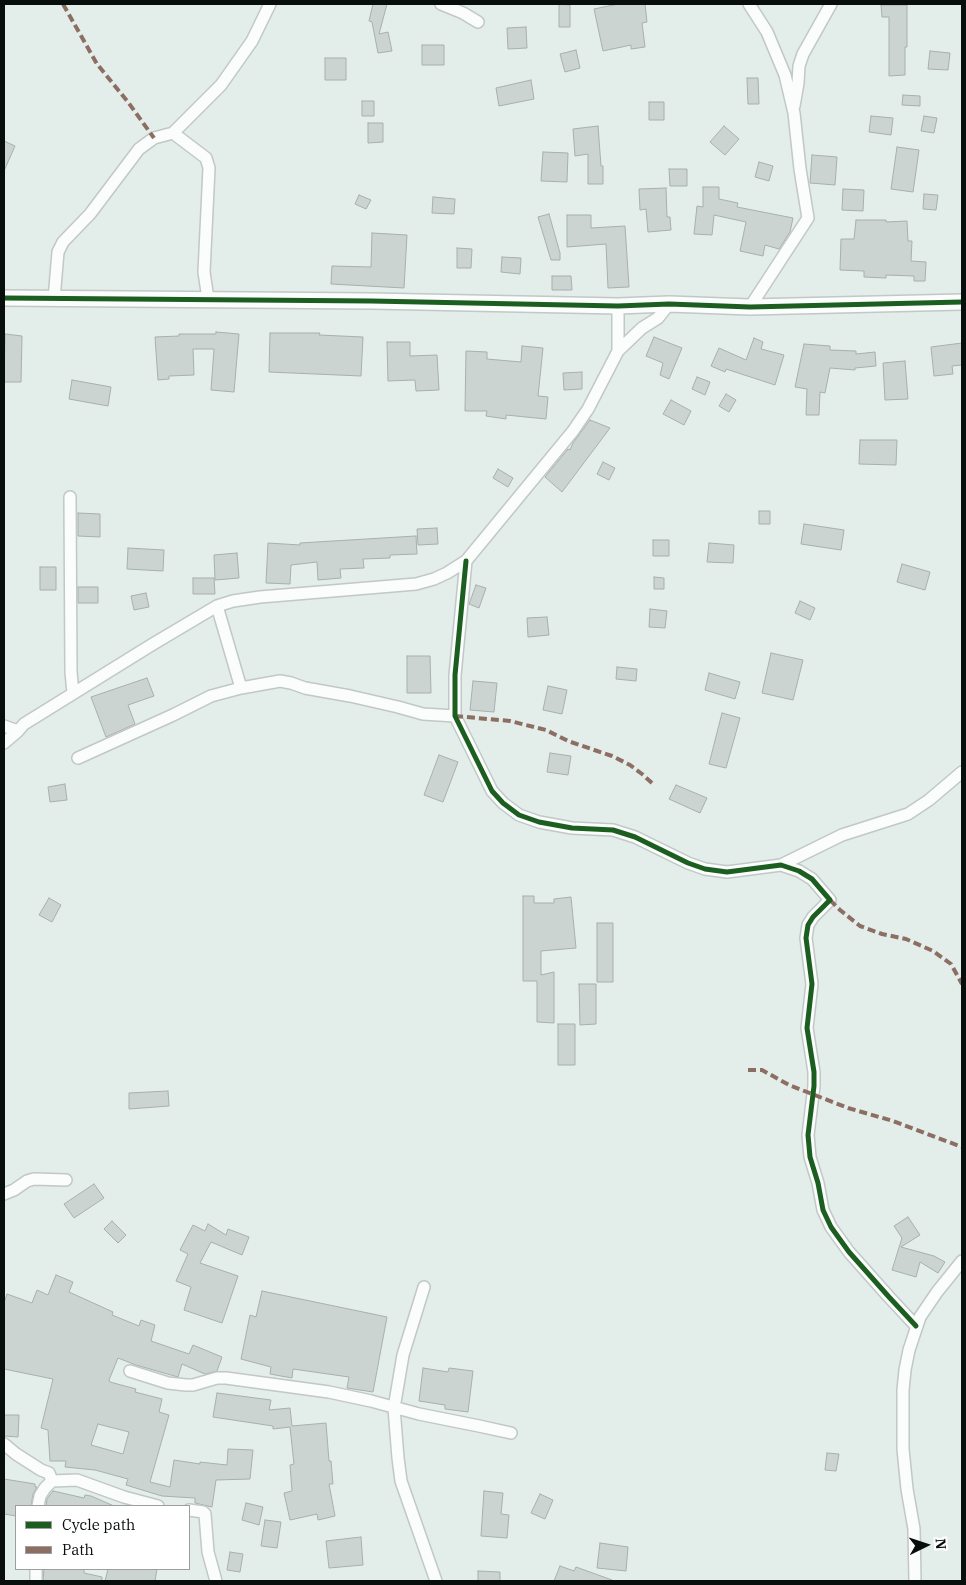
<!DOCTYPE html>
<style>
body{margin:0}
#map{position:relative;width:966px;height:1585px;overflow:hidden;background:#e3edea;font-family:"IBM Plex Serif",serif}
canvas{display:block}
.frame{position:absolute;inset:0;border:5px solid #080e0c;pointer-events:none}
.legend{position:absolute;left:15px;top:1505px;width:175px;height:65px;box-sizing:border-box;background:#fff;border:1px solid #9c9f9e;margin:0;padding:6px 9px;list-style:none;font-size:15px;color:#080e0c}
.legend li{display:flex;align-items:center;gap:10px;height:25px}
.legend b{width:25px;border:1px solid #9c9f9e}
.north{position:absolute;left:901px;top:1520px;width:50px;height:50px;-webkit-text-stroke:4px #fff;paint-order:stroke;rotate:86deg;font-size:14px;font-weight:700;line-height:20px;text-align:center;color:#080e0c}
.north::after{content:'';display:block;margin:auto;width:18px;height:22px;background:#080e0c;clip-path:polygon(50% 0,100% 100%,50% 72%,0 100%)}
</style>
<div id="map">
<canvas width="966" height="1585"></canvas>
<div class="frame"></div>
<ul class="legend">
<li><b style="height:6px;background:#1b5e20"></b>Cycle path</li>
<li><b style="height:6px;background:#8d6e63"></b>Path</li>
</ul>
<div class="north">N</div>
</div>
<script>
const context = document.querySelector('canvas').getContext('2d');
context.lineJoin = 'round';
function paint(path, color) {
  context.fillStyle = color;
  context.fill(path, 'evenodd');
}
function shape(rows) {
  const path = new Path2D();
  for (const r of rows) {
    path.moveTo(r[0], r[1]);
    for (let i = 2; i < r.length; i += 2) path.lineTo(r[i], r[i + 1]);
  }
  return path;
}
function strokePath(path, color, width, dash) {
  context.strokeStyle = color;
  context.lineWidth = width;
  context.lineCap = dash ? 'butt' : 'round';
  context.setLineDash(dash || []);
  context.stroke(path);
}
const building = shape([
 [373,4,387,4,379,34,388,32,392,51,378,53,372,22,369,21,373,4],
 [559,4,570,5,570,27,559,27,559,4],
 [618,4,645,4,647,22,642,23,645,47,631,49,631,45,603,51,594,9,618,4],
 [881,5,907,5,907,47,905,47,905,75,889,76,889,17,882,17,881,5],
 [526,27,527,48,508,49,507,28,526,27],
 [422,45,444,45,444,65,422,65,422,45],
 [576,50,580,68,565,72,560,54,576,50],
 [930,51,950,53,948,70,928,69,930,51],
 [325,58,346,58,346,80,325,80,325,58],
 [747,78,758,78,759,104,748,104,747,78],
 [531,80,534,99,499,106,496,88,531,80],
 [903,95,920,96,920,106,902,105,903,95],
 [362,101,374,101,374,116,362,116,362,101],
 [649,102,664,102,664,120,649,120,649,102],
 [871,116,893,118,891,135,869,132,871,116],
 [924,116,937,118,934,133,921,131,924,116],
 [368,123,383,123,383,142,368,143,368,123],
 [598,126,601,166,603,166,603,184,588,184,588,154,575,156,573,129,598,126],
 [724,126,739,139,725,155,710,142,724,126],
 [4,141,15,146,4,171,4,141],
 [897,147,919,150,913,192,891,189,897,147],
 [543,152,568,153,567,182,541,181,543,152],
 [812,155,837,157,835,185,810,183,812,155],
 [759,162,773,166,769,181,755,177,759,162],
 [669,169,687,169,687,186,670,186,669,169],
 [703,187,719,187,719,199,738,203,737,207,793,218,790,232,779,249,765,245,763,256,740,251,746,222,714,215,712,235,694,234,697,206,703,207,703,187],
 [666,188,667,217,670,217,671,230,648,232,646,209,640,210,639,189,666,188],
 [843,189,864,190,863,211,842,210,843,189],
 [924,194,938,195,936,210,923,209,924,194],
 [359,195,371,200,366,209,355,204,359,195],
 [433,197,455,199,454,214,432,213,433,197],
 [549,214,560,253,560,260,551,260,538,217,549,214],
 [567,215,591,215,591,228,625,226,629,287,608,288,606,244,567,247,567,215],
 [856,220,886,220,886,222,907,221,908,241,912,241,911,261,926,262,925,281,914,281,914,276,886,275,886,278,864,277,864,271,840,270,841,239,854,239,856,220],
 [372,233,407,235,404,288,331,284,332,266,371,267,372,233],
 [457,248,472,249,471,268,457,268,457,248],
 [502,257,521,258,520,274,501,272,502,257],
 [552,276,571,276,572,290,552,290,552,276],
 [216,332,239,334,234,392,211,390,214,349,193,349,194,375,169,376,169,379,158,380,155,337,179,336,179,334,216,334,216,332],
 [270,333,320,333,319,335,363,337,361,376,269,372,270,333],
 [5,334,22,336,21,382,4,382,5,334],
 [654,337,682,348,669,379,660,375,663,363,646,356,654,337],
 [754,338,763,342,761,349,784,355,775,385,726,369,725,372,711,366,719,348,746,360,754,338],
 [387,342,410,342,410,356,437,355,439,390,416,391,415,380,388,381,387,342],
 [962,343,962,365,952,366,953,374,934,376,931,347,962,343],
 [804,344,830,346,830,350,856,351,856,354,875,352,876,366,855,368,855,370,830,368,825,393,820,392,819,415,806,415,807,389,795,387,804,344],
 [522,346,543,348,538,396,548,397,546,419,506,415,506,419,486,416,487,411,465,411,466,351,487,352,487,359,521,362,522,346],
 [905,361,908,399,885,400,883,363,905,361],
 [582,372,582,389,564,390,563,373,582,372],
 [697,377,710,382,705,395,692,389,697,377],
 [72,380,111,387,108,406,69,399,72,380],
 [726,394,736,400,729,412,719,406,726,394],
 [671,400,691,411,684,425,663,414,671,400],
 [590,420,610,428,562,492,545,477,568,449,570,450,573,443,590,420],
 [860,440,897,440,896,465,859,464,860,440],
 [603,462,615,468,609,480,597,474,603,462],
 [498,469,513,478,508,487,493,478,498,469],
 [759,511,770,511,770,524,759,524,759,511],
 [78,513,100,514,100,537,78,536,78,513],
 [804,524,844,530,841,550,801,544,804,524],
 [437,528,438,544,418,545,417,529,437,528],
 [416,536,417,554,390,555,390,558,363,559,364,568,340,569,341,578,318,580,317,562,291,565,290,584,266,583,268,543,300,545,300,543,416,536],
 [653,540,669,540,669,556,653,556,653,540],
 [709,543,734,545,733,563,707,562,709,543],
 [128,548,164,550,163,571,127,569,128,548],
 [237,553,239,578,215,580,214,555,237,553],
 [902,564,930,572,925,590,897,582,902,564],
 [40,567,56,567,56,590,40,590,40,567],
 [654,577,664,578,664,589,654,589,654,577],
 [193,578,214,578,215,594,193,594,193,578],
 [476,585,486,588,479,608,469,604,476,585],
 [78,587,98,587,98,603,78,603,78,587],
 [146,593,149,607,134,610,131,596,146,593],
 [800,601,815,608,810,620,795,613,800,601],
 [650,609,667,611,665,628,649,627,650,609],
 [547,617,549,635,528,637,527,618,547,617],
 [771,653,803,660,793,700,762,693,771,653],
 [407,656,430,656,431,693,407,693,407,656],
 [617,667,637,669,636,681,616,679,617,667],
 [709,673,740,682,735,699,705,690,709,673],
 [147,678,154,696,128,705,135,724,106,737,91,697,147,678],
 [473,681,497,683,494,712,470,710,473,681],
 [548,686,567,690,562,714,543,710,548,686],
 [722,713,740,718,726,768,709,764,722,713],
 [550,753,571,756,568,775,547,772,550,753],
 [439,755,458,762,443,802,424,795,439,755],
 [65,784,67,800,50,802,48,787,65,784],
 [676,785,707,798,700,813,669,799,676,785],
 [523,896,534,896,534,903,554,903,554,899,571,897,576,948,541,951,541,975,554,972,554,1023,537,1022,537,981,523,981,523,896],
 [49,898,61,905,52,922,39,915,49,898],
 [597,923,613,923,613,982,597,982,597,923],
 [579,984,596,984,596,1024,580,1025,579,984],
 [558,1024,575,1024,575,1065,558,1065,558,1024],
 [168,1091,169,1106,129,1109,129,1093,168,1091],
 [94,1184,104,1198,74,1218,64,1204,94,1184],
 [908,1217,920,1235,901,1247,934,1256,945,1262,938,1273,920,1262,916,1277,892,1270,902,1238,894,1226,908,1217],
 [112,1221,126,1235,118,1243,104,1229,112,1221],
 [208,1224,226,1235,228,1229,249,1237,242,1255,211,1242,200,1263,238,1276,222,1323,184,1310,191,1287,176,1281,188,1254,180,1250,193,1225,205,1231,208,1224],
 [56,1275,73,1282,69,1292,113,1312,112,1315,139,1326,141,1320,155,1325,151,1341,189,1354,193,1345,222,1357,217,1371,205,1374,182,1364,178,1377,136,1365,118,1358,109,1380,110,1382,136,1389,135,1392,162,1399,159,1412,169,1415,150,1482,170,1487,174,1460,200,1464,200,1462,227,1465,228,1449,253,1450,250,1479,216,1480,212,1507,195,1503,195,1498,162,1496,152,1493,126,1485,128,1479,95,1470,65,1467,66,1461,50,1461,48,1430,41,1428,53,1379,4,1369,4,1303,7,1294,32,1303,37,1290,48,1295,56,1275],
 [98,1424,129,1432,123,1454,91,1445,98,1424],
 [262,1291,387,1317,373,1392,347,1388,349,1377,293,1369,292,1378,270,1374,271,1367,241,1359,250,1315,256,1317,262,1291],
 [423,1368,448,1372,449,1368,473,1371,468,1412,445,1409,445,1405,419,1401,423,1368],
 [217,1393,271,1400,269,1410,290,1408,292,1426,326,1423,329,1461,331,1461,333,1484,329,1484,335,1516,318,1520,317,1514,290,1520,284,1493,292,1491,290,1465,294,1464,290,1427,273,1429,273,1426,213,1417,217,1393],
 [4,1415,19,1415,18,1437,4,1436,4,1415],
 [827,1453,839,1454,836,1471,825,1470,827,1453],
 [4,1479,35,1484,35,1487,37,1487,33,1494,31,1506,16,1506,16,1516,4,1514,4,1479],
 [53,1491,84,1498,85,1495,91,1496,114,1506,46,1506,47,1499,53,1491],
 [484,1491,503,1493,501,1514,509,1515,507,1538,481,1536,484,1491],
 [540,1494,553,1500,545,1519,531,1513,540,1494],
 [246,1503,263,1507,259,1525,242,1520,246,1503],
 [265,1520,281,1522,277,1548,261,1546,265,1520],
 [361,1537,363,1565,329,1568,326,1541,361,1537],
 [600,1543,628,1547,626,1571,597,1568,600,1543],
 [230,1552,243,1554,240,1572,227,1570,230,1552],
 [560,1566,574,1571,576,1567,612,1580,612,1581,554,1581,560,1566],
 [44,1569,84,1569,84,1573,102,1577,102,1581,43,1581,44,1569],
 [108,1569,157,1569,155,1581,105,1581,108,1569],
 [478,1571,500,1572,500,1581,478,1581,478,1571]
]);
const minor = shape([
 [441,4,463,13,478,22],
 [749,4,767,32,785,75,794,113,800,169,808,218,750,307],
 [794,106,798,83,799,66,803,54,831,4],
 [173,133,206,158,209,168,204,272,208,299],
 [54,299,58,252,63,242,90,214,139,149,154,138,173,133,221,85,252,41,270,4],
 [618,351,618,306],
 [70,497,71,672,73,693],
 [466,561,455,675,455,716,492,791,503,803,519,815,539,822,572,828,613,830,635,837,688,863,705,869,727,872,781,865,799,871,812,879,830,900,813,917,808,925,806,938,812,984,807,1028,814,1072,814,1086,808,1135,810,1157,818,1183,823,1210,831,1227,849,1252,889,1297,916,1326],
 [217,606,241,688],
 [4,726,18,731],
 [4,743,18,731,24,724,153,644,217,606,233,601,260,597,416,584,434,579,447,573,466,561,573,431,588,409,618,351,642,328,658,318,669,304],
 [78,758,173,715,211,696,241,688,280,681,291,683,305,688,350,696,398,707,423,714,455,716],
 [781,865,842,835,908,814,929,800,962,772],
 [4,1194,14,1190,27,1181,34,1179,66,1180],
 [424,1287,403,1355,394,1408,398,1458,401,1481,436,1581],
 [130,1371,168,1383,186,1385,193,1385,217,1378,226,1378,329,1392,371,1401,419,1414,479,1426,511,1433],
 [4,1444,16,1454,41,1470,49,1473,52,1481,77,1480,124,1497,158,1506],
 [38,1506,40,1496,45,1488,52,1481],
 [189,1510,203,1512,205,1514,208,1552,216,1581],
 [36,1569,36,1581],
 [915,1581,914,1529,907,1489,903,1449,903,1390,905,1370,909,1350,920,1317,937,1292,962,1261]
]);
const tertiary = shape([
 [4,298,371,301,618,306,669,304,750,307,962,302]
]);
const quiet = shape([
 [63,4,97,64,128,102,154,138],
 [455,716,510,721,546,730,568,741,612,756,630,765,642,774,652,783],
 [830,900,840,910,860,926,882,934,906,939,933,951,951,964,962,984],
 [748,1070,762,1070,789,1085,848,1108,893,1121,962,1147]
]);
const cycleway = shape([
 [4,298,371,301,618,306,669,304,750,307,962,302],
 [466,561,455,675,455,716,492,791,503,803,519,815,539,822,572,828,613,830,635,837,688,863,705,869,727,872,781,865,799,871,812,879,830,900,813,917,808,925,806,938,812,984,807,1028,814,1072,814,1086,808,1135,810,1157,818,1183,823,1210,831,1227,849,1252,889,1297,916,1326]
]);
paint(building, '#ccd4d1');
strokePath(building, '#a8afae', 1);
strokePath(minor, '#c1c8c6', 14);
strokePath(tertiary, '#c1c8c6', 18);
strokePath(minor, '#fbfcfc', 11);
strokePath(tertiary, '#fbfcfc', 15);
strokePath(quiet, '#8d6e63', 4, [8, 4]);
strokePath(cycleway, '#1b5e20', 5);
</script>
